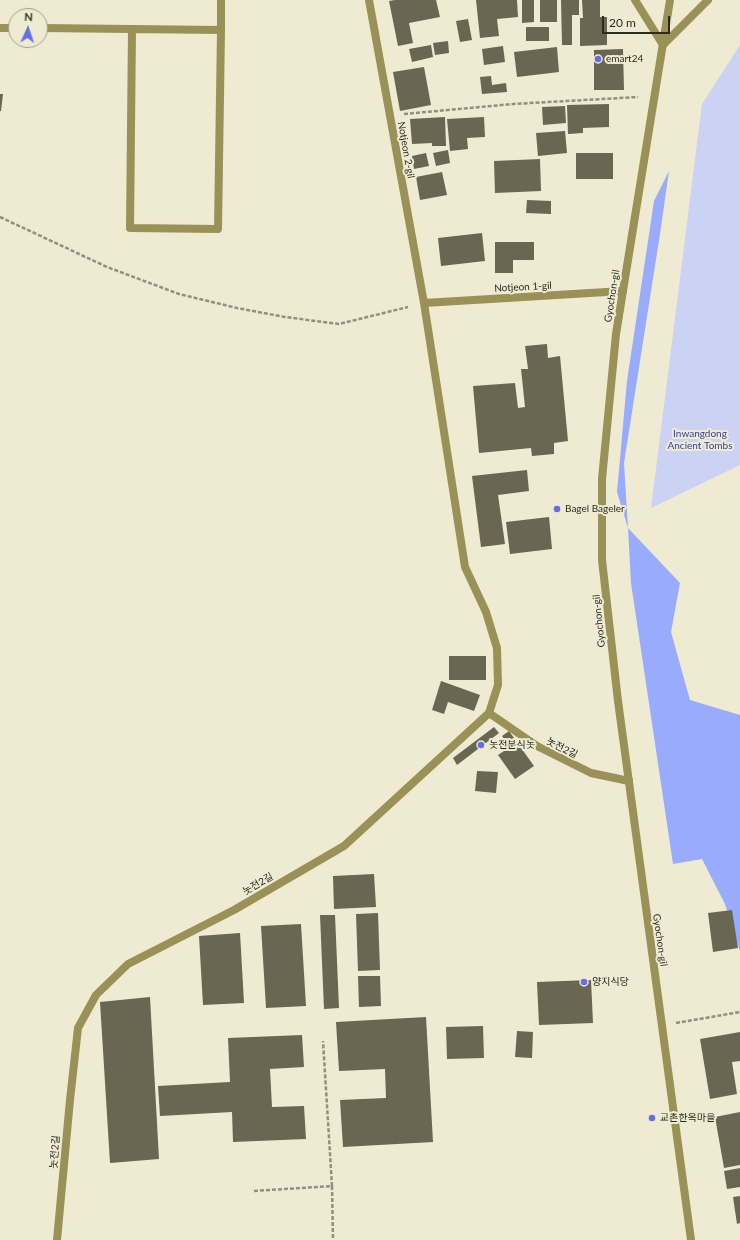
<!DOCTYPE html>
<meta charset="utf-8">
<style>
body{margin:0}
#map{position:relative;width:740px;height:1240px;overflow:hidden;background:#eeebd2;font-family:Lato,sans-serif}
canvas{display:block}
.north{position:absolute;left:8px;top:8px;width:40px;height:40px;box-sizing:border-box;background:#eeebd2;border:1px solid #a09e8b;border-radius:50%;rotate:3deg;font-size:11px;font-weight:700;line-height:16px;text-align:center;color:#2c2b21}
.north::after{content:'';display:block;margin:auto;width:14px;height:18px;background:#6070e8;clip-path:polygon(50% 0,100% 100%,50% 72%,0 100%)}
.scale{position:absolute;left:602px;top:16px;width:68px;height:18px;box-sizing:border-box;border:2px solid #2c2b21;border-top:0;padding-left:5px;font-size:12px;line-height:14px;white-space:nowrap;color:#2c2b21;-webkit-text-stroke:3px #eeebd2;paint-order:stroke}
</style>
<div id="map">
<canvas width="740" height="1240"></canvas>
<div class="north">N</div>
<div class="scale">20 m</div>
</div>
<script>
const context = document.querySelector('canvas').getContext('2d');
context.lineJoin = 'round';
function paint(path, color) {
  context.fillStyle = color;
  context.fill(path, 'evenodd');
}
function shape(rows) {
  const path = new Path2D();
  for (const r of rows) {
    path.moveTo(r[0], r[1]);
    for (let i = 2; i < r.length; i += 2) path.lineTo(r[i], r[i + 1]);
  }
  return path;
}
function strokePath(path, color, width, dash) {
  context.strokeStyle = color;
  context.lineWidth = width;
  context.lineCap = dash ? 'butt' : 'round';
  context.setLineDash(dash || []);
  context.stroke(path);
}
function label(font, color, halo, rows, align = 'center') {
  context.font = font + ' Lato,"Noto Sans KR",sans-serif';
  context.lineWidth = 4;
  context.setLineDash([]);
  context.textBaseline = 'middle';
  context.strokeStyle = halo;
  context.fillStyle = color;
  for (const [text, x, y, turn = 0] of rows) {
    context.save();
    context.translate(x, y);
    context.rotate((+turn || 0) * Math.PI / 180);
    context.textAlign = isNaN(turn) ? turn : align;
    if (halo) context.strokeText(text, 0, 0);
    context.fillText(text, 0, 0);
    context.restore();
  }
}
const green = shape([
 [740,45,740,465,651,508,702,104]
]);
const forest = shape([
 [669,171,660,234,624,463,628,528,680,583,671,632,690,700,740,715,740,951,725,904,702,859,673,864,631,583,628,528,617,492,627,381,654,201]
]);
const building = shape([
 [395,0,436,0,440,17,409,23,413,43,398,46,389,1],
 [476,0,517,0,518,17,497,19,499,36,480,38],
 [522,0,534,0,534,22,522,23],
 [540,0,557,0,557,22,540,22],
 [561,0,579,0,579,15,572,15,572,45,562,45],
 [582,0,600,0,600,17,607,17,607,45,580,46,580,18,583,18],
 [468,19,472,40,460,42,456,21],
 [526,27,549,27,549,41,526,41],
 [448,41,449,53,435,55,433,43],
 [431,45,433,57,412,62,409,49],
 [503,46,505,62,484,65,482,49],
 [557,47,559,72,517,77,514,52],
 [623,49,624,90,594,90,594,50],
 [424,67,431,105,400,111,393,72],
 [491,76,492,85,506,83,507,92,482,94,480,77],
 [0,94,3,94,1,111,0,111],
 [609,104,609,127,583,128,583,133,568,134,567,105],
 [565,106,566,123,543,125,542,107],
 [445,117,446,146,432,146,432,143,412,144,410,119],
 [484,117,485,137,467,138,468,149,450,151,447,119],
 [565,131,567,153,538,156,536,133],
 [448,150,450,163,436,166,433,153],
 [426,153,429,166,414,169,412,156],
 [576,153,613,153,613,179,576,179],
 [540,159,541,191,495,193,494,161],
 [442,172,447,195,420,200,416,177],
 [527,200,551,201,551,214,526,213],
 [482,233,485,261,441,266,438,238],
 [495,242,534,242,534,260,513,260,513,273,495,273],
 [547,344,548,358,560,356,568,441,554,443,554,454,532,456,531,448,479,453,473,386,515,383,518,408,525,407,521,369,528,369,525,346],
 [527,470,529,491,498,495,505,544,481,547,472,476],
 [549,517,552,549,510,554,506,522],
 [449,656,486,656,486,680,449,680],
 [441,681,480,695,474,711,448,702,444,714,432,710],
 [494,727,499,733,457,765,453,758],
 [509,731,534,766,515,779,498,755,510,747,502,736],
 [477,771,498,772,496,793,475,791],
 [374,874,376,907,334,909,333,876],
 [732,910,738,948,713,952,708,913],
 [378,913,380,970,358,971,356,914],
 [320,915,335,915,339,1008,324,1009],
 [301,924,306,1006,266,1008,261,926],
 [240,933,244,1003,203,1005,199,936],
 [358,976,380,976,381,1006,359,1007],
 [591,980,593,1023,539,1025,537,982],
 [150,997,159,1159,110,1163,100,1002],
 [426,1017,433,1142,343,1147,340,1100,386,1098,385,1069,339,1071,336,1022],
 [483,1026,484,1058,447,1059,446,1027],
 [517,1031,533,1032,532,1058,515,1057],
 [740,1032,740,1061,732,1062,737,1094,710,1099,700,1039],
 [302,1035,304,1067,270,1069,272,1107,304,1106,306,1139,233,1142,232,1112,160,1116,158,1086,230,1082,228,1038],
 [740,1112,740,1165,724,1168,715,1117],
 [740,1168,740,1187,727,1189,724,1171],
 [740,1196,740,1223,737,1224,733,1197]
]);
const path = shape([
 [404,114,513,104,638,97],
 [0,217,107,267,179,294,237,308,285,317,339,324,408,307],
 [676,1023,740,1012],
 [332,1186,333,1240],
 [254,1191,332,1186,323,1041]
]);
const service = shape([
 [0,28,16,28],
 [40,28,221,30,221,0],
 [132,29,130,228,218,229,221,30]
]);
const minor = shape([
 [369,0,424,303,465,567,486,612,497,648,498,685,489,713],
 [635,0,663,45,708,0],
 [424,303,623,291],
 [57,1240,70,1100,78,1028,96,995,128,964,234,910,344,846,489,713,537,746,591,773,629,781]
]);
const tertiary = shape([
 [670,0,616,334,602,479,602,560,618,701,691,1240]
]);
const markers = [
 [598,59,4,"#6070e8"],
 [557,509,4,"#6070e8"],
 [481,745,4,"#6070e8"],
 [584,982,4,"#6070e8"],
 [652,1118,4,"#6070e8"]
];
const poiNames = [
 ["emart24",606,59],
 ["Bagel Bageler",565,509],
 ["놋전분식놋",489,745],
 ["양지식당",592,982],
 ["교촌한옥마을",660,1118]
];
const streetNames = [
 ["Notjeon 2-gil",406,150,80],
 ["Notjeon 1-gil",523,287,-3],
 ["Gyochon-gil",612,296,-81],
 ["Gyochon-gil",599,621,-96],
 ["놋전2길",562,748,27],
 ["놋전2길",258,884,-30],
 ["Gyochon-gil",660,940,82],
 ["놋전2길",55,1152,-85]
];
const parkNames = [
 ["Inwangdong",700,434],
 ["Ancient Tombs",700,446]
];
paint(green, '#cbd3f5');
paint(forest, '#99abfc');
paint(building, '#696651');
strokePath(path, '#918f7d', 2.5, [4, 2]);
strokePath(service, '#999156', 8);
strokePath(minor, '#999156', 8);
strokePath(tertiary, '#999156', 8);
for (const [x, y, r, color] of markers) {
  const dot = new Path2D();
  dot.arc(x, y, r, 0, 2 * Math.PI);
  context.fillStyle = color;
  context.fill(dot);
  strokePath(dot, '#eeebd2', 1.5);
}
label('10px', '#2c2b21', '#eeebd2', poiNames, 'left');
label('10px', '#2c2b21', '#eeebd2', streetNames);
label('10px', '#363f9b', '#eeebd2', parkNames);
</script>
